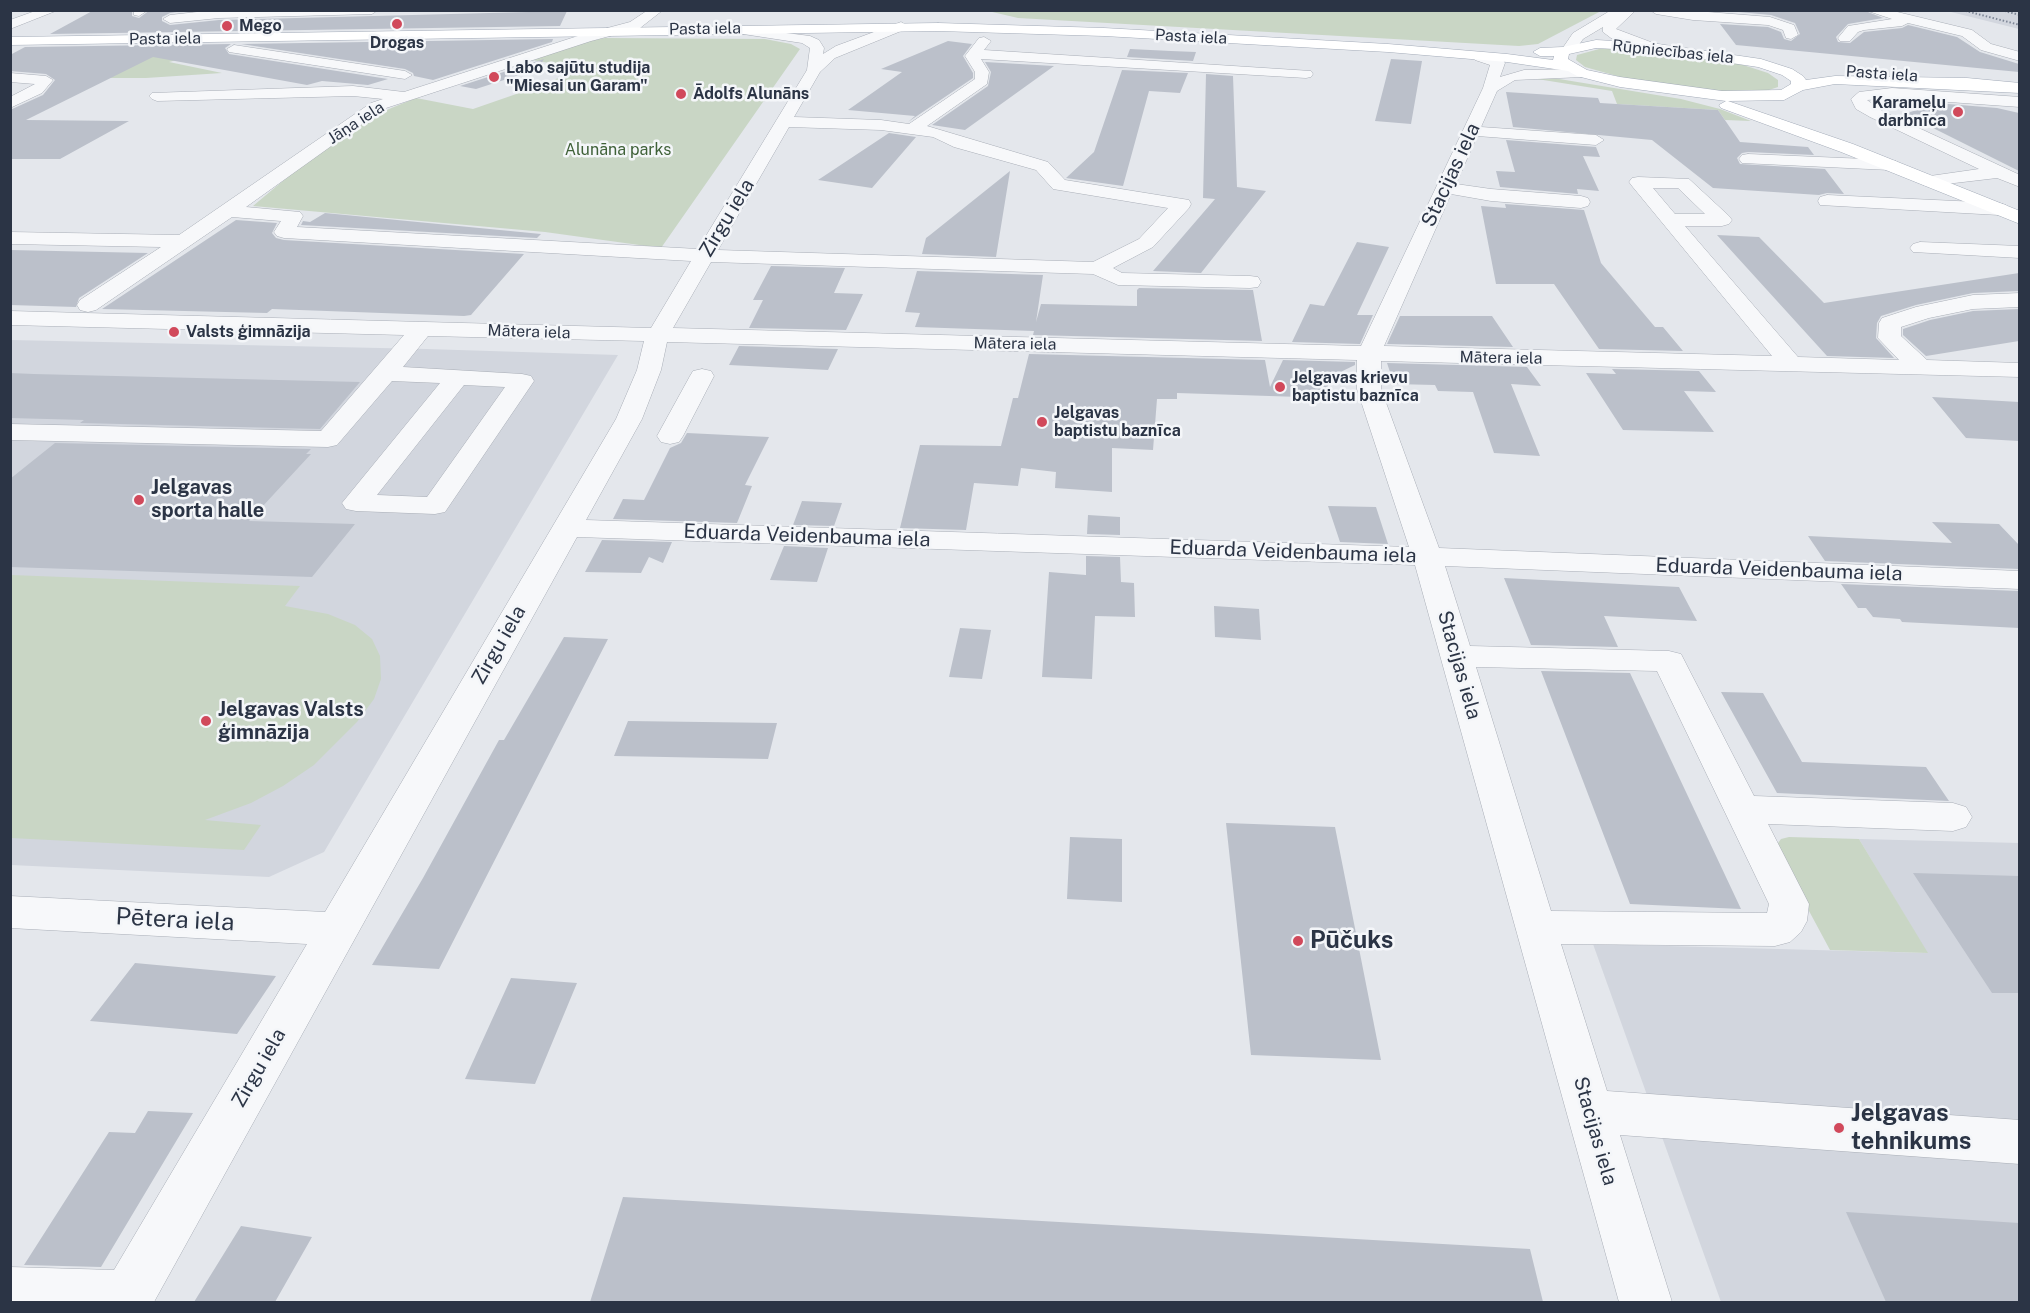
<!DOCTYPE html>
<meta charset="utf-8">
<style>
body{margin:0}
#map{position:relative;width:2030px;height:1313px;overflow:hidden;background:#e4e7ec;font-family:"Public Sans",sans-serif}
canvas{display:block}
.frame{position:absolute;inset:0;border:12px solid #2b3445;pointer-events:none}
</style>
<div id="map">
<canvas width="2030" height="1313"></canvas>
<div class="frame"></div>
</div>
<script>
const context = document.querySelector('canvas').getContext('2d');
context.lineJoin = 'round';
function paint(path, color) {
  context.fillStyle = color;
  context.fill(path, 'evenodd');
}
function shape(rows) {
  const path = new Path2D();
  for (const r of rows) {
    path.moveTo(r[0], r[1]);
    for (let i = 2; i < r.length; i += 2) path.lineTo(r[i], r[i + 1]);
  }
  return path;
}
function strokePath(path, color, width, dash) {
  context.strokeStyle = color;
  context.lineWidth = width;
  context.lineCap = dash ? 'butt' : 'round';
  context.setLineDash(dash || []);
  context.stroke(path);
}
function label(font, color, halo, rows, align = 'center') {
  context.font = font + ' "Public Sans",sans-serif';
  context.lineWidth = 5;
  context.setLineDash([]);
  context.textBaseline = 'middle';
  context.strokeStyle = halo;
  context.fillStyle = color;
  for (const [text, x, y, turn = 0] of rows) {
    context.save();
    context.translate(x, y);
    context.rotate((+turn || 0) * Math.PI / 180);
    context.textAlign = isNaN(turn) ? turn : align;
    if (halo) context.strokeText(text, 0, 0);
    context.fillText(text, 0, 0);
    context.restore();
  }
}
const built = shape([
 [1947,11,2019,11,2019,29],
 [11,340,426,349,618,355,324,852,269,877,11,865],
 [1859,839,2019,843,2019,1302,1721,1302,1593,944,1927,953]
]);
const green = shape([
 [988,11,1601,11,1538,44,1519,46,1018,18],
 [605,38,765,39,791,44,800,49,661,248,545,232,253,206,303,164,362,124,389,109,416,98,473,109,548,83,578,68,532,60,589,41],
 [1603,48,1651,50,1737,63,1768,73,1778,80,1778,87,1763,92,1712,91,1624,78,1585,67,1576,60,1577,55],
 [215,50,169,62,222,73,146,78,68,78,124,54],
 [1547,77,1681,99,1720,109,1751,121,1725,120,1718,110,1617,104,1612,91,1537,79],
 [11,575,300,586,285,606,328,614,355,625,372,639,380,656,381,679,374,699,357,722,314,765,283,786,251,803,205,820,261,825,244,850,11,838],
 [1789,837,1859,839,1928,953,1830,950,1780,857,1778,843,1781,839]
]);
const building = shape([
 [94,10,132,10,132,16,139,18,150,10,190,10,170,13,162,17,162,21,170,25,219,20,567,11,560,26,50,34],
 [1717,10,1863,10,1883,18,1848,24,1836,37,1838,42,1850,43,1864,32,1902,28,1908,25,1957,37,1980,52,2019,64,2019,72,1736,45,1720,24,1768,27,1781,32,1784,39,1791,41,1800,34,1795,23,1771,15],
 [553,39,552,42,433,80,414,76,413,73,405,69,241,44],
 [948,41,972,44,963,56,973,73,973,78,908,122,915,116,848,110,902,72,881,69],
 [231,44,225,48,229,54,388,79,368,85,322,81,307,85,153,57,26,120,129,121,60,159,10,159,10,110,43,95,55,80,46,74,10,71,10,55,25,47],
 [1130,49,1171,51,1196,52,1193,61,1127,57],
 [544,59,538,69,476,89,460,86],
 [1391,59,1422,61,1411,124,1375,121],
 [985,62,1054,66,965,130,932,125,988,86,991,72],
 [1122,70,1188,73,1180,93,1149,91,1123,186,1066,178,1094,152],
 [1206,74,1233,76,1237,187,1266,191,1201,273,1153,271,1215,199,1203,198],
 [1506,92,1598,98,1600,103,1718,110,1740,142,1808,147,1814,155,1748,152,1742,153,1737,158,1740,164,1825,169,1844,194,1827,193,1819,195,1713,188,1652,140,1513,127],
 [1936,103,1997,108,2019,113,2019,171,1905,114],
 [889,133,916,137,872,188,818,180],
 [1506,140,1596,147,1600,157,1583,156,1599,191,1577,189,1578,194,1500,187,1496,171,1515,172],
 [1010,171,996,257,922,254,926,238,930,235],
 [1505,204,1584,210,1601,263,1655,327,1663,327,1683,351,1599,349,1554,284,1496,284,1481,206,1506,208],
 [325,213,541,234,537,238,301,225,303,221,310,222],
 [236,220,277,223,272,233,276,238,284,240,524,254,471,315,464,316,272,309,267,313,102,309],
 [1717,235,1759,237,1824,303,2019,273,2019,291,1973,293,1916,305,1881,316,1877,323,1876,338,1894,358,1827,356],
 [1357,242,1389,247,1357,315,1373,315,1360,344,1292,342,1310,304,1324,306],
 [10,250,148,253,79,298,76,307,10,305],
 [771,266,845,268,834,293,863,294,846,330,749,328,763,300,753,300],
 [917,271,1043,275,1036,322,1041,304,1137,306,1137,290,1139,288,1253,290,1262,341,1033,335,1034,331,915,327,920,313,905,312],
 [2019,309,2019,341,1926,356,1903,335,1903,329,1930,320,1973,311],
 [1400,316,1492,316,1513,347,1387,344],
 [739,346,838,349,828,370,729,365],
 [1029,354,1265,360,1270,387,1283,360,1355,362,1355,365,1326,379,1331,398,1177,393,1177,399,1157,399,1153,450,1112,448,1112,492,1055,488,1056,472,1021,468,1018,486,974,483,966,530,900,528,920,445,1001,446,1013,398,1018,398],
 [1387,363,1527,367,1541,386,1511,384,1540,456,1494,453,1473,392,1438,391,1435,385,1394,384],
 [1612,369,1699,371,1716,392,1684,391,1714,432,1623,430,1586,373,1616,374],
 [10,373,34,374,360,382,320,429,80,423,84,420,10,418],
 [1932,397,2019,402,2019,441,1966,438],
 [687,433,769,437,745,485,752,486,737,523,613,519,623,499,644,500,670,448,681,443],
 [55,443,311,449,306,454,311,454,249,521,355,524,312,577,10,567,10,479],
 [802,501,842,503,834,526,793,525],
 [1328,506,1376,507,1388,544,1340,542],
 [1088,515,1120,517,1120,535,1087,534],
 [1932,522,1999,524,2019,545,2019,569,1825,561,1808,536,1952,543],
 [602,540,672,542,663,563,649,557,641,573,585,572],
 [784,546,828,548,817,582,770,580],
 [1086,556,1120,557,1121,582,1134,583,1135,617,1095,616,1092,679,1042,677,1049,572,1086,575],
 [1504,578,1679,587,1697,621,1604,616,1618,647,1531,645],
 [1841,584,2019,591,2019,628,1902,622,1900,619,1873,617,1866,608,1858,608],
 [1214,606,1259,609,1261,640,1215,637],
 [960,628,991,630,982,679,949,677],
 [564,637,608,639,439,969,372,965,423,878,499,740,504,740],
 [1541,671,1630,673,1741,909,1630,904],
 [1721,692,1763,693,1802,762,1926,767,1949,801,1777,793],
 [628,721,777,723,768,759,614,756],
 [1226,823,1335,827,1381,1060,1251,1055],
 [1070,837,1122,839,1122,902,1067,899],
 [1913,873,2019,876,2019,993,1992,993],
 [135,963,276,976,237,1034,90,1021],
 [511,978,577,983,535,1084,465,1079],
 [148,1111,193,1113,101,1267,24,1265,109,1132,135,1133],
 [623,1197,1530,1249,1543,1302,590,1302],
 [1846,1212,2019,1223,2019,1302,1886,1302],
 [241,1226,312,1237,275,1302,194,1302]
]);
const minor = shape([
 [38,10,58,10,10,29,10,20,38,10],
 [134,10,148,10,139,16,134,15,134,10],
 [215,10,378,10,372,14,219,18,170,23,163,19,170,15,215,10],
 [648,10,663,10,640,28,591,41,383,109,246,207,300,212,303,216,297,227,698,249,807,70,810,48,802,43,730,32,728,29,730,26,810,36,819,40,824,48,823,54,836,46,901,22,908,26,906,29,835,58,820,72,794,117,881,120,909,124,975,79,975,72,965,56,979,38,984,37,991,41,984,50,1311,71,1313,74,1311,77,1306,78,981,59,989,72,987,84,927,126,1048,162,1065,180,1189,200,1191,204,1189,208,1153,247,1113,268,1122,273,1250,276,1258,277,1261,282,1258,287,1250,288,1118,285,1093,274,711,262,673,328,1361,346,1483,88,1490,65,1475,60,1473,57,1475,54,1480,53,1503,60,1505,63,1500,77,1524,70,1582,69,1589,73,1582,77,1515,80,1497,91,1481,127,1596,135,1604,140,1596,145,1477,136,1456,184,1491,189,1581,196,1588,198,1590,202,1588,206,1581,208,1491,201,1451,194,1384,346,1772,356,1632,186,1629,182,1632,178,1638,177,1689,179,1729,216,1732,220,1729,224,1722,226,1685,226,1798,357,1899,360,1878,338,1879,323,1882,318,1916,307,1973,295,2020,293,2020,307,1973,309,1929,318,1901,327,1901,336,1927,360,2020,363,2020,377,1381,361,1381,389,1439,548,2020,571,2020,589,1445,566,1470,646,1669,651,1681,654,1754,796,1953,803,1966,807,1972,817,1966,827,1953,831,1768,824,1809,904,1807,921,1801,932,1790,942,1775,946,1561,944,1607,1091,2020,1120,2020,1164,1620,1135,1672,1302,1619,1302,1415,565,577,537,154,1302,10,1302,10,1267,114,1270,307,944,10,928,10,896,325,912,616,419,637,370,644,341,428,336,403,367,522,374,531,376,534,381,445,512,435,514,356,511,346,509,342,503,440,383,392,381,337,445,328,447,10,440,10,424,321,431,404,335,10,325,10,311,651,328,691,261,284,238,277,236,274,232,281,221,232,217,96,310,88,312,80,310,77,305,80,300,161,247,10,244,10,232,179,235,371,103,383,99,353,96,157,101,152,99,149,96,152,93,353,86,404,92,581,35,630,22,648,10],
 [789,127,881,130,933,137,954,147,1036,170,1053,189,1168,208,1139,239,1093,262,718,250,789,127],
 [1653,188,1678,188,1705,214,1675,214,1653,188],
 [667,342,1357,360,1357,389,1409,547,586,520,642,419,661,370,667,342],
 [464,385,505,387,427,497,377,495,464,385],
 [1476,667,1657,671,1769,904,1767,913,1551,911,1476,667],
 [1620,10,1636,10,1616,29,1656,44,1658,47,1656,50,1646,50,1611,38,1603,32,1603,27,1583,39,1574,52,1564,52,1562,49,1573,33,1608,12,1620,10],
 [1650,10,1683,10,1770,17,1794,25,1798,35,1791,39,1786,38,1783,30,1768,25,1693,20,1656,14,1650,10],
 [1865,10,1889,10,1972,30,1991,44,2020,52,2020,61,1981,50,1962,36,1908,23,1902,26,1864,30,1858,32,1850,41,1840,41,1838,38,1848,26,1892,19,1865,10],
 [234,45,405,71,412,75,405,79,229,52,227,49,234,45],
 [10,73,46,76,53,80,42,93,10,108,10,97,35,84,10,82,10,73],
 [1892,88,2020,97,2020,107,1892,98,1867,100,1882,111,2020,175,2020,187,1997,178,1929,186,1923,185,1920,181,1923,177,1979,169,1870,117,1856,109,1851,99,1859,92,1892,88],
 [1748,154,1890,160,1896,161,1899,165,1896,169,1890,170,1742,163,1739,159,1742,155,1748,154],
 [1827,195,1999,203,2006,205,2009,209,2006,213,1999,215,1820,205,1818,201,1820,197,1827,195],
 [1920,242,2020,246,2020,258,1913,252,1910,248,1913,244,1920,242],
 [702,369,711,371,714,376,683,436,679,442,670,444,661,442,657,436,690,376,693,371,702,369]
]);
const major = shape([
 [938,23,1104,28,1388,44,1507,54,1553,60,1554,56,1540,56,1533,52,1540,48,1563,47,1596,40,1651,43,1761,59,1792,69,1803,76,1806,80,1835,76,1967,78,2020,83,2020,93,1835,84,1803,90,1784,100,1728,101,1853,144,2020,211,2020,224,1841,152,1721,108,1719,105,1726,101,1620,87,1577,76,1568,71,1507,62,1388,52,1104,36,938,31,10,45,10,37,938,23],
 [1596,48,1651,51,1758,67,1782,75,1791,81,1791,84,1781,90,1722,91,1620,77,1587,70,1568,59,1569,54,1596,48]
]);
const rail = shape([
 [1962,10,2020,25],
 [2001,10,2020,15]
]);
const markers = [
 [397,24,6,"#d1495b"],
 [227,26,6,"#d1495b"],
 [494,77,6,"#d1495b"],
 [681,94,6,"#d1495b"],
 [1958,112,6,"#d1495b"],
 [174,332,6,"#d1495b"],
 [1280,387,6,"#d1495b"],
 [1042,422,6,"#d1495b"],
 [139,500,6,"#d1495b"],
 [206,721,6,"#d1495b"],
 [1298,941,6,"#d1495b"],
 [1839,1128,6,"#d1495b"]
];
const farPoinames = [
 ["Mego",239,26],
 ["Drogas",397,43,"center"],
 ["Labo sajūtu studija",506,68],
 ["\"Miesai un Garam\"",506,86],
 ["Ādolfs Alunāns",693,94],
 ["Karameļu",1946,103,"right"],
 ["darbnīca",1946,121,"right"],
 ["Valsts ģimnāzija",186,332],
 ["Jelgavas krievu",1292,378],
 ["baptistu baznīca",1292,396],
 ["Jelgavas",1054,413],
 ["baptistu baznīca",1054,431]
];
const farStreetnames = [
 ["Pasta iela",705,29,-1],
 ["Pasta iela",1191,37,3],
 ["Pasta iela",165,39,-1],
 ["Rūpniecības iela",1673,52,6],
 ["Pasta iela",1882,74,4],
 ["Jāņa iela",356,123,-33],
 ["Mātera iela",529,332,2],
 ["Mātera iela",1015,344,1],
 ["Mātera iela",1501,358,1]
];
const farParknames = [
 ["Alunāna parks",618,150]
];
const streetNames = [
 ["Stacijas iela",1451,175,-65],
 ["Zirgu iela",727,218,-59],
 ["Eduarda Veidenbauma iela",807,536,2],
 ["Eduarda Veidenbauma iela",1293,552,2],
 ["Eduarda Veidenbauma iela",1779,570,2],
 ["Zirgu iela",499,645,-60],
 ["Stacijas iela",1459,665,74],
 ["Zirgu iela",259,1068,-60],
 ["Stacijas iela",1595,1131,74]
];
const poiNames = [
 ["Jelgavas",151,488],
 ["sporta halle",151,511],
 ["Jelgavas Valsts",218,710],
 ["ģimnāzija",218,733]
];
const nearStreetnames = [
 ["Pētera iela",175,920,3]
];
const nearPoinames = [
 ["Pūčuks",1310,941],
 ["Jelgavas",1851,1114],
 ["tehnikums",1851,1142]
];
paint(built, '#d2d6de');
paint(green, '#c9d6c5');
paint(building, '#bbc0ca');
strokePath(minor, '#a9aeb7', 1);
strokePath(major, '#a3abb8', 1);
paint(minor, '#f7f8fa');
paint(major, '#fff');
strokePath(rail, '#7d8696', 2, [1.5, 2]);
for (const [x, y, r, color] of markers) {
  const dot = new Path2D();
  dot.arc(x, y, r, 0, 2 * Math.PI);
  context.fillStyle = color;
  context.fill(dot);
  strokePath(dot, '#f4f6f9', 2);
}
label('bold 16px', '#2b3445', '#f4f6f9', farPoinames, 'left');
label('16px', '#2b3445', '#f4f6f9', farStreetnames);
label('16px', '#3f6138', '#f4f6f9', farParknames);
label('20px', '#2b3445', '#f4f6f9', streetNames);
label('bold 20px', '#2b3445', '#f4f6f9', poiNames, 'left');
label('24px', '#2b3445', '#f4f6f9', nearStreetnames);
label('bold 24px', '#2b3445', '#f4f6f9', nearPoinames, 'left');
</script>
